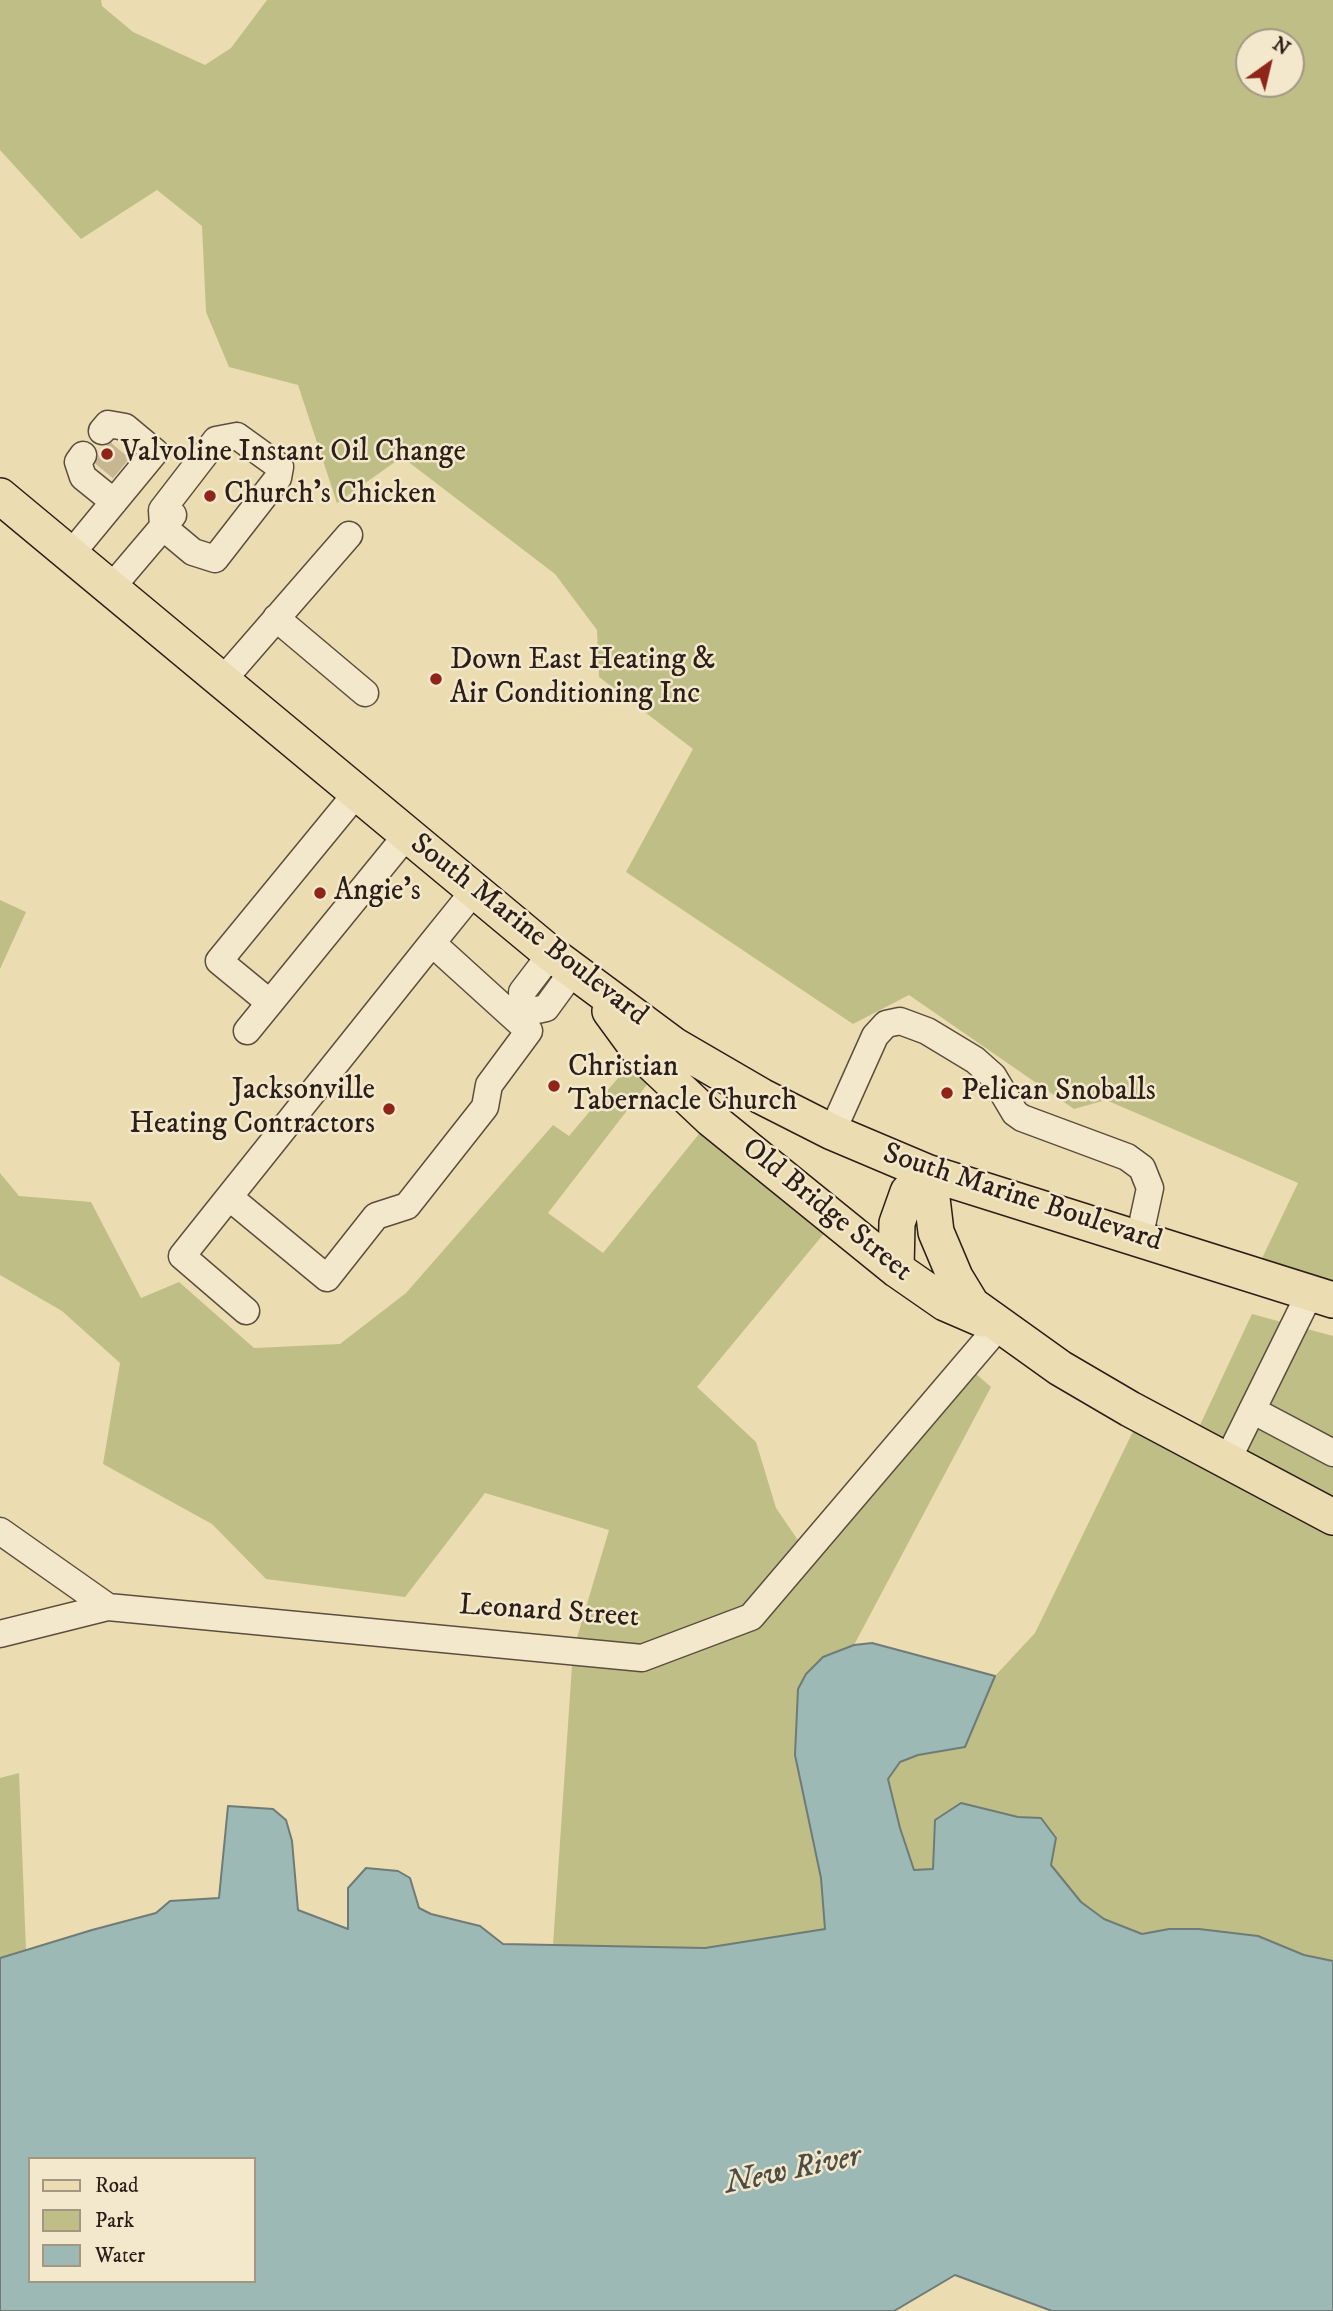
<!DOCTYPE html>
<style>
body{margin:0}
#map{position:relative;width:1333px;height:2311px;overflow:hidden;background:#ecdcb1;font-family:"IM FELL DW Pica",serif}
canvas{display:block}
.legend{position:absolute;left:28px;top:2157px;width:228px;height:126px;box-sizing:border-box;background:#f3e8cc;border:2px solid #a39784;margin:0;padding:9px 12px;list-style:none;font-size:21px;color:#2c1e18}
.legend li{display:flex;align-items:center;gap:14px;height:35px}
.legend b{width:35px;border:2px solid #a39784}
.north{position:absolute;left:1235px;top:28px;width:70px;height:70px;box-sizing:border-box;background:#f3e8cc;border:2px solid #a39784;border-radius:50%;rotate:34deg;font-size:19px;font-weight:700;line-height:28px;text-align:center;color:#2c1e18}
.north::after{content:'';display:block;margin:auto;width:24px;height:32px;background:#8f2418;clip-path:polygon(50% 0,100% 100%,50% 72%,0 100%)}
</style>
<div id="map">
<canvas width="1333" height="2311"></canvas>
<ul class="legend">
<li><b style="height:9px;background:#ecdcb1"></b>Road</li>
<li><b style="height:19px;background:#bfbe86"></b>Park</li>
<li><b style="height:19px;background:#9cb9b5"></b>Water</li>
</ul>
<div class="north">N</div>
</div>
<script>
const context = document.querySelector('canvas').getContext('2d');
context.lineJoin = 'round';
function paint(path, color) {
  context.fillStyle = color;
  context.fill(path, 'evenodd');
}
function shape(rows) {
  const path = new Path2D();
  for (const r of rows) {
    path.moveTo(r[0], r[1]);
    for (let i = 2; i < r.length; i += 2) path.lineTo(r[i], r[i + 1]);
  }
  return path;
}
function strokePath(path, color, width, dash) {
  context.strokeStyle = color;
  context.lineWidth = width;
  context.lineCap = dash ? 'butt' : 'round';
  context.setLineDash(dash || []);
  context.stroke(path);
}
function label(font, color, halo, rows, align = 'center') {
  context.font = font + ' "IM FELL DW Pica",serif';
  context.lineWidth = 5;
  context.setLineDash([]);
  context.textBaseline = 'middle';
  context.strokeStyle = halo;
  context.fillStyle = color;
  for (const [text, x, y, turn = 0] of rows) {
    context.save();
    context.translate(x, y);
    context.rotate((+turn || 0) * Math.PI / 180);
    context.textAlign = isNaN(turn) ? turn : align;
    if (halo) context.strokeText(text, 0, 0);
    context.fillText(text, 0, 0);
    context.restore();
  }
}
const green = shape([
 [0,0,101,0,102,6,133,32,205,65,231,48,267,0,1333,0,1333,1300,1254,1275,1298,1183,1106,1100,1074,1109,909,995,853,1024,626,872,693,749,599,677,597,630,555,574,402,457,337,503,298,385,229,367,206,312,202,226,157,190,81,239,0,150],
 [1249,42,1291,42,1291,84,1249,84],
 [0,900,26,912,0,969],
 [640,1052,659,1069,548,1213,603,1253,711,1119,836,1219,697,1387,756,1442,776,1508,806,1552,966,1365,991,1387,854,1645,823,1657,821,1878,825,1929,705,1948,553,1945,573,1651,609,1530,485,1493,405,1597,266,1579,212,1524,103,1464,120,1363,62,1311,0,1275,0,1173,19,1196,91,1202,141,1298,179,1282,254,1348,340,1344,406,1293,553,1125,569,1136],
 [1252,1314,1333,1336,1333,1497,1200,1425],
 [1141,1415,1333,1517,1333,1961,1304,1955,1258,1936,1199,1929,1169,1929,1142,1934,1104,1919,1081,1902,1051,1865,1056,1838,1040,1818,1018,1817,961,1803,935,1820,933,1869,914,1871,900,1828,888,1779,900,1762,918,1755,965,1746,995,1676,1035,1633],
 [19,1773,26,1950,0,1958,0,1778]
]);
const water = shape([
 [872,1643,995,1676,965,1747,918,1755,900,1762,888,1779,900,1828,914,1870,933,1869,935,1820,961,1803,1018,1817,1041,1818,1056,1838,1051,1865,1081,1902,1104,1919,1142,1934,1169,1929,1199,1929,1258,1936,1304,1955,1333,1961,1333,2311,1052,2311,955,2275,894,2311,0,2311,0,1958,92,1930,156,1913,170,1901,219,1898,228,1806,273,1809,286,1820,292,1841,298,1910,348,1929,348,1888,366,1868,398,1871,410,1878,419,1908,431,1914,480,1926,503,1944,705,1948,825,1929,821,1878,795,1755,798,1689,806,1674,823,1657,854,1645,872,1643],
 [30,2159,254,2159,254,2281,30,2281,30,2159]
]);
const minorTunnel = shape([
 [103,470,123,446]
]);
const minor = shape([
 [237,436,280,467,278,478,215,559,193,552,163,527,162,510,216,440,237,436],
 [83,455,78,462,83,477,114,502],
 [71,554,155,452,125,427,108,424,102,431],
 [111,588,173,515],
 [276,618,365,693],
 [222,681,349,535],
 [432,943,529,1031,489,1085,485,1107,407,1206,376,1216,327,1278,229,1197,432,943,474,891],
 [270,1003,219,961,356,794],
 [523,1013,546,1008,573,971],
 [517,1020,523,1013,522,992,551,954],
 [247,1031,406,836],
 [832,1132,875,1036,886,1024,900,1021,927,1031,975,1060,993,1076,1015,1113,1022,1118,1127,1157,1142,1168,1150,1188,1139,1239],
 [229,1197,182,1256,246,1311],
 [1252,1410,1333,1453],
 [1227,1461,1310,1293],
 [0,1531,108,1607],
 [0,1634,108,1607,642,1658,751,1617,999,1326]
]);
const major = shape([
 [0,496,551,954,675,1046,761,1096,832,1132,929,1173,1333,1300],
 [610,1011,640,1052,711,1119,896,1269,945,1303,982,1319],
 [929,1173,936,1232,955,1277,972,1305,1060,1368,1130,1409,1333,1517],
 [896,1269,897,1223,908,1192,929,1173]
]);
const markers = [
 [107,454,7,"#8f2418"],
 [210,496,7,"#8f2418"],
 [436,679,7,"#8f2418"],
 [320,893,7,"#8f2418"],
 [554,1086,7,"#8f2418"],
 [947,1093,7,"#8f2418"],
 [389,1109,7,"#8f2418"]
];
const poiNames = [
 ["Valvoline Instant Oil Change",121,454],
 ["Church's Chicken",224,496],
 ["Down East Heating &",450,662],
 ["Air Conditioning Inc",450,696],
 ["Angie's",334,893],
 ["Christian",568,1069],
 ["Tabernacle Church",568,1103],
 ["Jacksonville",375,1092,"right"],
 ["Heating Contractors",375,1126,"right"],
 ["Pelican Snoballs",961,1093]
];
const streetNames = [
 ["South Marine Boulevard",528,931,38],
 ["South Marine Boulevard",1022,1199,18],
 ["Old Bridge Street",826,1211,39],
 ["Leonard Street",549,1613,4]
];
const waterNames = [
 ["New River",793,2172,-12]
];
paint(green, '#bfbe86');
paint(water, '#9cb9b5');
strokePath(water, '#6f7b76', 2);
strokePath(minorTunnel, '#c6b692', 26, [26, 13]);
strokePath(minor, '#5c4e3e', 29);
strokePath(major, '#2c1e18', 38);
strokePath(minor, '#f3e8cc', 26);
strokePath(major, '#ecdcb1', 35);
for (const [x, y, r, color] of markers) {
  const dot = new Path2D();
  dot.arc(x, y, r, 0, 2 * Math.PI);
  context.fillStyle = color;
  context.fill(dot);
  strokePath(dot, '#f3e8cc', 2.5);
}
label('30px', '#2c1e18', '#f3e8cc', poiNames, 'left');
label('30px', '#2c1e18', '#f3e8cc', streetNames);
label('italic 32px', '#4e4c47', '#f3e8cc', waterNames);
</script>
